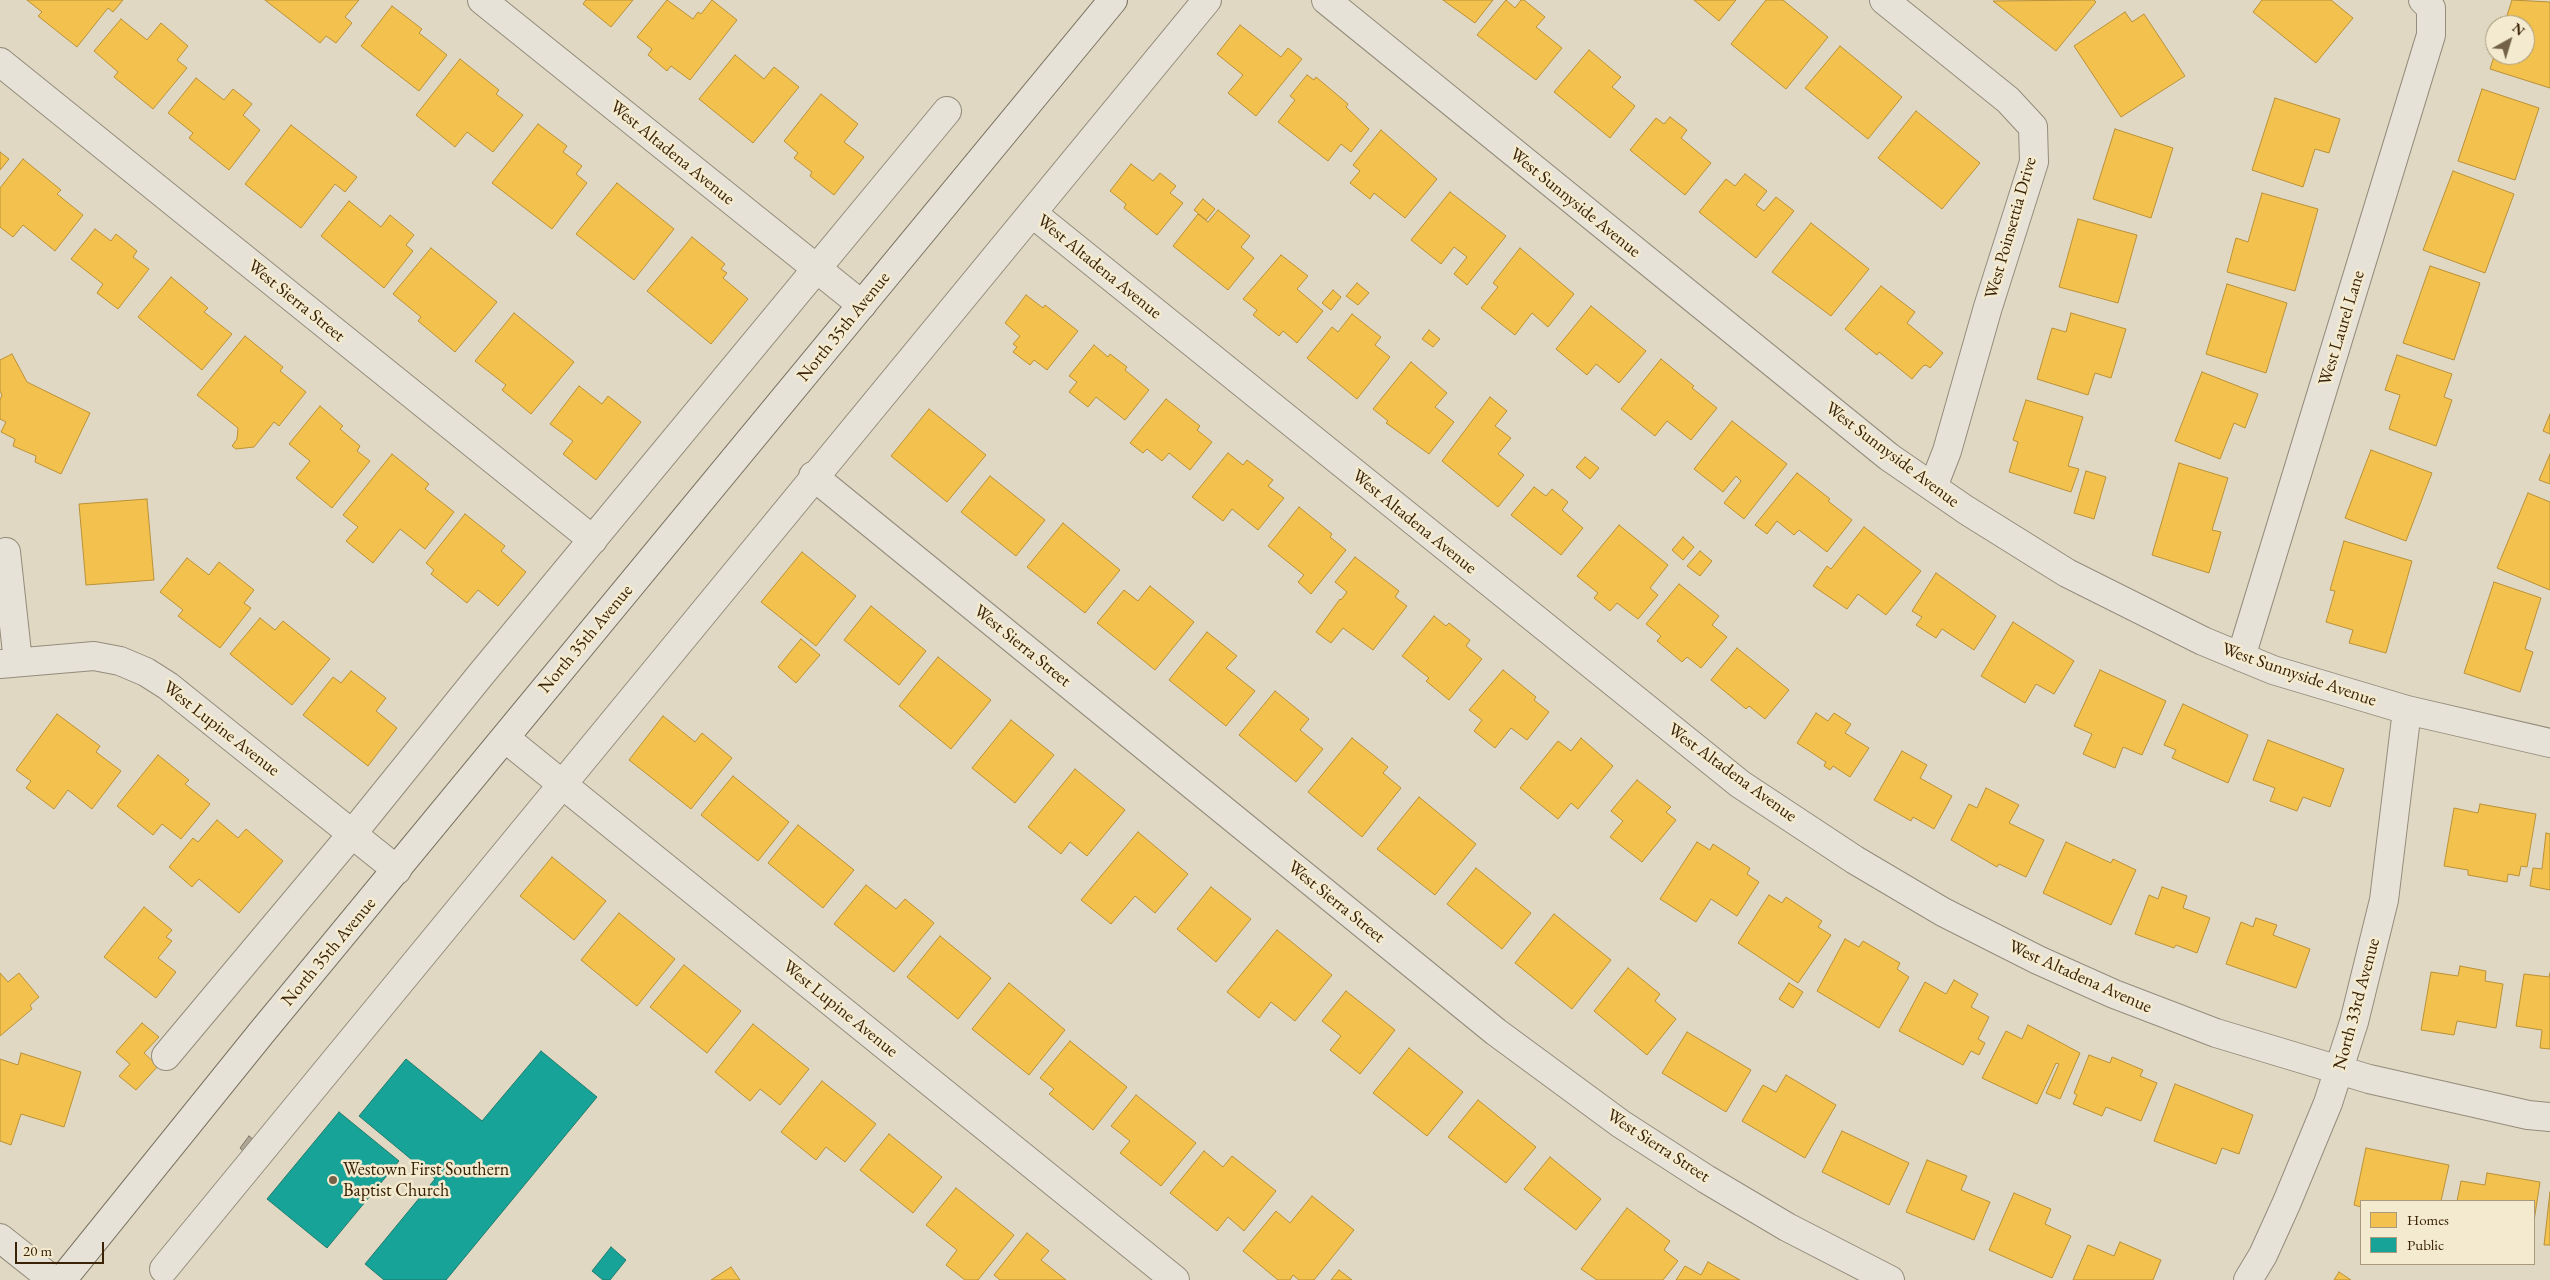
<!DOCTYPE html>
<style>
body{margin:0}
#map{position:relative;width:2550px;height:1280px;overflow:hidden;background:#e0d8c2;font-family:"EB Garamond",serif}
canvas{display:block}
.legend{position:absolute;left:2360px;top:1200px;width:175px;height:65px;box-sizing:border-box;background:#f3eacf;border:1px solid #a99a7e;margin:0;padding:6px 9px;list-style:none;font-size:15px;color:#392205}
.legend li{display:flex;align-items:center;gap:10px;height:25px}
.legend b{width:25px;border:1px solid #a99a7e}
.north{position:absolute;left:2485px;top:15px;width:50px;height:50px;box-sizing:border-box;background:#f3eacf;border:1px solid #a99a7e;border-radius:50%;rotate:39deg;font-size:14px;font-weight:700;line-height:20px;text-align:center;color:#392205}
.north::after{content:'';display:block;margin:auto;width:18px;height:22px;background:#736247;clip-path:polygon(50% 0,100% 100%,50% 72%,0 100%)}
.scale{position:absolute;left:15px;top:1242px;width:89px;height:22px;box-sizing:border-box;border:2px solid #392205;border-top:0;padding-left:6px;font-size:15px;line-height:18px;white-space:nowrap;color:#392205;-webkit-text-stroke:4px #f3eacf;paint-order:stroke}
</style>
<div id="map">
<canvas width="2550" height="1280"></canvas>
<ul class="legend">
<li><b style="height:14px;background:#f2c14e"></b>Homes</li>
<li><b style="height:14px;background:#17a398"></b>Public</li>
</ul>
<div class="north">N</div>
<div class="scale">20 m</div>
</div>
<script>
const context = document.querySelector('canvas').getContext('2d');
context.lineJoin = 'round';
function paint(path, color) {
  context.fillStyle = color;
  context.fill(path, 'evenodd');
}
function shape(rows) {
  const path = new Path2D();
  for (const r of rows) {
    path.moveTo(r[0], r[1]);
    for (let i = 2; i < r.length; i += 2) path.lineTo(r[i], r[i + 1]);
  }
  return path;
}
function strokePath(path, color, width, dash) {
  context.strokeStyle = color;
  context.lineWidth = width;
  context.lineCap = dash ? 'butt' : 'round';
  context.setLineDash(dash || []);
  context.stroke(path);
}
function label(font, color, halo, rows, align = 'center') {
  context.font = font + ' "EB Garamond",serif';
  context.lineWidth = 5;
  context.setLineDash([]);
  context.textBaseline = 'middle';
  context.strokeStyle = halo;
  context.fillStyle = color;
  for (const [text, x, y, turn = 0] of rows) {
    context.save();
    context.translate(x, y);
    context.rotate((+turn || 0) * Math.PI / 180);
    context.textAlign = isNaN(turn) ? turn : align;
    if (halo) context.strokeText(text, 0, 0);
    context.fillText(text, 0, 0);
    context.restore();
  }
}
const homes = shape([
 [27,0,123,0,113,12,108,8,77,47,38,16,42,12,27,0],
 [265,0,359,0,345,17,352,23,336,43,326,36,320,43,265,0],
 [586,0,633,0,611,27,583,4,586,0],
 [667,0,693,19,698,12,701,14,712,0,737,20,690,80,671,66,667,71,648,55,652,49,637,37,667,0],
 [1443,0,1493,0,1475,23,1443,0],
 [1506,0,1515,8,1521,0,1524,0,1545,17,1536,27,1562,48,1536,80,1477,35,1506,0],
 [1694,0,1736,0,1719,21,1694,0],
 [1766,0,1783,0,1828,37,1786,89,1731,44,1766,0],
 [2094,0,2096,2,2056,51,1993,1,2094,0],
 [2262,0,2331,0,2353,18,2316,63,2253,12,2262,0],
 [2512,0,2550,2,2550,88,2490,69,2495,53,2525,55,2525,25,2504,25,2512,0],
 [392,6,422,29,419,33,447,55,419,91,361,46,392,6],
 [2125,12,2132,22,2144,14,2185,76,2121,117,2074,46,2125,12],
 [121,19,147,40,161,23,188,46,177,60,187,68,153,109,114,77,118,72,94,51,121,19],
 [1240,25,1281,57,1288,48,1302,59,1256,116,1228,93,1243,75,1217,54,1240,25],
 [1840,46,1902,97,1868,139,1805,88,1840,46],
 [1589,50,1621,77,1612,87,1635,106,1610,138,1554,92,1589,50],
 [735,55,764,79,774,67,799,87,753,143,699,99,735,55],
 [460,59,499,90,496,94,523,115,493,152,467,132,455,147,416,115,460,59],
 [1307,75,1314,80,1316,77,1348,104,1346,107,1369,129,1351,152,1341,144,1328,161,1278,122,1295,100,1290,96,1307,75],
 [196,78,224,100,233,89,252,104,243,115,260,130,229,170,189,138,193,133,168,113,196,78],
 [2482,89,2539,108,2515,180,2458,161,2482,89],
 [821,94,858,124,844,142,864,157,834,195,810,176,812,172,794,158,798,153,784,141,821,94],
 [2275,98,2340,119,2329,153,2315,149,2303,187,2252,170,2275,98],
 [1916,111,1980,163,1942,209,1878,158,1916,111],
 [1670,117,1687,130,1681,138,1711,163,1685,195,1630,150,1656,118,1664,124,1670,117],
 [538,124,567,146,563,152,582,166,576,174,587,183,552,229,492,183,538,124],
 [291,125,357,177,345,192,335,184,301,228,245,184,291,125],
 [2115,129,2173,148,2151,218,2093,199,2115,129],
 [1381,130,1437,179,1405,218,1374,193,1370,199,1350,183,1360,171,1353,165,1381,130],
 [0,152,9,159,0,170,0,152],
 [23,159,61,190,57,194,83,215,55,251,23,225,13,237,0,227,0,188,23,159],
 [1131,164,1153,181,1160,173,1176,186,1170,193,1183,203,1157,235,1124,208,1126,204,1110,191,1131,164],
 [2453,171,2514,194,2485,273,2423,250,2453,171],
 [1745,174,1767,191,1756,205,1764,211,1776,197,1794,211,1756,258,1699,212,1726,179,1735,186,1745,174],
 [617,183,674,229,634,280,576,234,617,183],
 [1450,192,1506,236,1467,285,1454,274,1467,257,1454,247,1441,264,1411,240,1450,192],
 [2262,193,2318,209,2295,291,2227,272,2236,238,2248,242,2262,193],
 [1203,199,1215,209,1206,220,1194,210,1203,199],
 [349,201,381,227,390,215,414,235,406,245,413,251,384,288,321,236,349,201],
 [1218,210,1250,236,1241,247,1254,258,1228,290,1173,246,1198,214,1208,222,1218,210],
 [2078,219,2137,235,2118,303,2059,287,2078,219],
 [1811,223,1869,269,1831,316,1772,272,1811,223],
 [95,229,111,241,116,234,137,251,133,257,149,269,118,309,97,293,103,284,71,259,95,229],
 [692,237,725,264,721,269,727,273,723,278,748,299,711,344,647,291,692,237],
 [431,248,497,302,455,352,418,321,421,317,393,294,431,248],
 [1520,248,1574,294,1548,327,1532,313,1515,335,1481,308,1498,287,1493,283,1520,248],
 [1281,255,1308,276,1297,289,1323,311,1297,343,1283,331,1279,336,1253,315,1257,310,1243,299,1281,255],
 [2430,266,2480,283,2454,360,2403,343,2430,266],
 [171,277,208,308,204,312,232,334,202,370,138,317,171,277],
 [1357,283,1369,293,1358,305,1346,296,1357,283],
 [2227,284,2287,303,2266,373,2206,354,2227,284],
 [1881,286,1915,312,1907,323,1943,353,1930,368,1926,365,1923,366,1912,379,1879,352,1877,355,1845,329,1881,286],
 [1333,290,1341,297,1331,310,1322,303,1333,290],
 [1026,295,1043,308,1045,305,1078,331,1047,370,1034,360,1030,365,1013,352,1017,347,1013,344,1020,336,1005,323,1026,295],
 [1591,306,1646,351,1619,383,1596,364,1587,375,1556,349,1591,306],
 [514,313,574,362,531,414,502,390,506,385,475,361,514,313],
 [2071,313,2126,329,2111,378,2095,373,2088,395,2037,379,2052,328,2066,332,2071,313],
 [1352,314,1381,337,1375,345,1390,357,1357,399,1307,358,1332,327,1338,332,1352,314],
 [1429,330,1440,339,1433,347,1422,339,1429,330],
 [245,336,283,367,280,371,306,392,279,426,274,422,254,447,236,449,232,446,237,439,238,428,197,395,245,336],
 [1094,345,1108,357,1110,354,1127,367,1125,370,1149,390,1125,420,1096,397,1088,407,1069,392,1077,382,1069,376,1094,345],
 [12,354,27,382,90,413,61,474,35,462,36,456,13,446,15,439,1,432,6,422,0,419,0,400,2,395,0,391,0,360,12,354],
 [2397,355,2452,374,2444,397,2452,400,2436,446,2389,429,2400,395,2385,390,2397,355],
 [1661,359,1694,386,1692,388,1717,408,1691,440,1667,421,1655,436,1621,409,1661,359],
 [1411,362,1447,393,1435,407,1454,422,1429,454,1386,423,1388,421,1373,409,1411,362],
 [2202,372,2258,394,2245,428,2234,423,2220,459,2175,441,2202,372],
 [579,386,602,404,608,396,641,422,596,480,563,454,573,441,550,424,579,386],
 [1490,397,1507,411,1495,426,1511,438,1498,454,1524,475,1498,507,1442,461,1490,397],
 [1166,399,1200,426,1197,430,1212,442,1190,470,1169,453,1162,461,1147,449,1143,453,1130,443,1166,399],
 [2026,400,2083,417,2068,466,2079,469,2071,492,2009,472,2018,442,2013,440,2026,400],
 [320,406,343,426,340,429,360,446,357,451,370,461,332,508,296,478,310,461,289,444,320,406],
 [929,409,986,455,947,502,891,456,929,409],
 [2550,414,2550,434,2543,431,2550,414],
 [1732,421,1787,464,1744,519,1724,503,1741,481,1736,476,1723,492,1694,469,1732,421],
 [2371,450,2432,473,2406,541,2345,518,2371,450],
 [1228,453,1243,465,1247,460,1273,480,1268,486,1284,498,1258,530,1232,509,1223,521,1192,497,1228,453],
 [392,454,429,484,425,489,454,512,425,549,400,529,373,563,346,541,358,527,343,515,392,454],
 [2550,454,2550,484,2539,480,2550,454],
 [1585,457,1599,468,1590,479,1576,467,1585,457],
 [2179,463,2228,478,2212,530,2221,532,2209,573,2152,555,2179,463],
 [2086,471,2106,477,2094,519,2074,513,2086,471],
 [1797,473,1830,499,1828,501,1852,520,1827,552,1799,530,1794,535,1777,521,1767,534,1755,525,1797,473],
 [990,476,1045,520,1016,556,961,512,990,476],
 [1534,487,1546,496,1552,489,1568,502,1562,510,1583,528,1561,555,1511,515,1534,487],
 [2528,493,2550,502,2550,590,2497,568,2528,493],
 [147,499,154,580,86,585,79,504,147,499],
 [1299,507,1332,534,1330,537,1346,550,1311,594,1298,582,1304,575,1268,546,1299,507],
 [465,514,505,546,501,551,526,572,498,606,478,590,467,603,431,574,434,570,426,563,465,514],
 [1063,523,1120,570,1085,613,1027,567,1063,523],
 [1619,525,1668,565,1650,588,1658,595,1638,619,1617,603,1610,611,1594,598,1598,593,1577,576,1619,525],
 [1864,527,1921,571,1886,615,1858,594,1847,609,1813,586,1827,566,1831,569,1864,527],
 [1683,537,1694,547,1683,560,1672,550,1683,537],
 [2344,541,2412,561,2386,653,2349,643,2353,630,2326,622,2335,591,2330,590,2344,541],
 [1700,551,1712,561,1700,576,1687,566,1700,551],
 [802,552,856,596,816,646,761,602,802,552],
 [1355,557,1399,591,1395,597,1407,606,1373,650,1343,628,1331,643,1316,632,1340,599,1341,600,1347,592,1335,582,1355,557],
 [187,558,209,575,219,562,254,590,244,603,251,608,220,648,178,616,183,610,160,592,187,558],
 [1936,573,1996,616,1974,650,1942,629,1936,638,1916,625,1922,617,1912,611,1936,573],
 [2494,582,2541,598,2525,649,2533,652,2520,692,2464,673,2494,582],
 [1679,584,1719,616,1712,625,1727,637,1701,668,1687,657,1682,662,1657,641,1661,636,1646,624,1679,584],
 [1150,586,1194,622,1155,670,1097,623,1124,590,1138,601,1150,586],
 [871,606,926,651,899,685,844,640,871,606],
 [1434,616,1446,626,1449,623,1470,640,1466,646,1482,659,1449,700,1426,681,1429,678,1402,656,1434,616],
 [260,618,275,630,283,621,330,659,292,705,230,654,260,618],
 [2013,622,2074,661,2054,694,2036,684,2025,703,1981,676,2013,622],
 [1207,632,1237,656,1226,668,1255,691,1226,726,1169,680,1207,632],
 [801,639,820,655,796,683,778,667,801,639],
 [1737,648,1789,690,1765,719,1749,706,1746,709,1711,680,1737,648],
 [938,657,991,700,951,749,899,706,938,657],
 [1503,670,1536,697,1534,700,1549,712,1527,740,1511,728,1495,748,1474,731,1482,720,1469,710,1503,670],
 [2100,670,2166,701,2142,755,2123,747,2115,768,2083,754,2092,734,2074,726,2100,670],
 [351,671,386,698,376,711,397,728,368,766,303,715,333,677,341,683,351,671],
 [1275,691,1309,719,1300,730,1323,749,1296,782,1239,735,1275,691],
 [2183,704,2248,735,2228,783,2172,758,2176,750,2164,745,2183,704],
 [1816,713,1828,721,1834,713,1851,724,1845,733,1869,748,1850,777,1833,766,1830,770,1824,766,1826,762,1797,743,1816,713],
 [57,714,100,746,96,752,121,771,92,809,68,790,54,809,26,788,31,781,16,770,57,714],
 [663,716,695,742,702,733,732,758,691,809,629,760,663,716],
 [1011,720,1054,755,1015,803,972,768,1011,720],
 [1352,738,1388,767,1383,773,1401,788,1362,837,1308,792,1352,738],
 [1581,738,1613,766,1578,809,1571,803,1558,819,1520,788,1558,741,1571,751,1581,738],
 [2268,740,2344,769,2330,807,2303,797,2297,811,2270,801,2275,788,2253,780,2268,740],
 [1902,751,1927,765,1920,778,1952,796,1934,829,1913,817,1911,821,1874,800,1902,751],
 [158,755,189,780,185,784,210,804,181,839,162,824,153,835,117,806,158,755],
 [1075,769,1125,810,1087,856,1070,842,1061,854,1028,827,1075,769],
 [733,776,789,822,758,861,701,815,733,776],
 [1637,780,1671,807,1666,812,1676,820,1642,862,1610,837,1623,821,1611,811,1637,780],
 [1986,788,2019,805,2009,823,2044,840,2026,877,1999,864,1997,867,1951,840,1969,804,1977,808,1986,788],
 [1419,797,1476,844,1435,895,1377,849,1419,797],
 [2480,804,2536,814,2527,867,2521,866,2519,876,2508,874,2507,882,2468,875,2468,870,2444,866,2454,808,2478,813,2480,804],
 [217,820,238,838,246,829,283,861,239,913,199,879,192,887,169,867,193,838,198,842,217,820],
 [798,825,854,870,823,908,768,863,798,825],
 [1138,832,1188,874,1155,913,1135,896,1111,924,1081,900,1138,832],
 [2546,833,2550,834,2550,890,2530,886,2533,868,2542,869,2546,833],
 [1697,842,1710,850,1713,844,1750,868,1747,874,1759,882,1737,916,1711,899,1696,922,1660,899,1697,842],
 [2066,842,2111,863,2113,859,2136,870,2111,925,2043,893,2066,842],
 [552,857,606,901,574,940,520,896,552,857],
 [1476,868,1531,913,1502,949,1447,904,1476,868],
 [866,885,896,909,905,899,934,923,894,972,834,924,866,885],
 [1211,887,1251,919,1216,962,1177,929,1211,887],
 [2162,887,2187,896,2183,908,2210,918,2197,953,2176,945,2174,948,2135,934,2149,895,2158,899,2162,887],
 [1769,895,1782,903,1786,897,1822,921,1818,927,1831,935,1798,983,1738,943,1769,895],
 [144,907,172,930,166,937,172,941,158,958,176,972,156,998,104,957,144,907],
 [619,913,675,959,637,1006,581,960,619,913],
 [1554,914,1611,960,1572,1009,1515,963,1554,914],
 [2256,918,2277,925,2273,935,2310,949,2296,988,2226,964,2241,922,2253,927,2256,918],
 [1277,930,1332,975,1295,1021,1271,1002,1259,1018,1227,992,1277,930],
 [940,936,991,978,958,1019,907,977,940,936],
 [1845,939,1859,947,1863,941,1900,963,1897,969,1909,977,1879,1028,1817,991,1845,939],
 [684,965,741,1011,707,1053,650,1007,684,965],
 [2460,966,2486,971,2485,981,2503,984,2496,1028,2457,1021,2454,1035,2421,1030,2431,972,2458,976,2460,966],
 [1628,968,1660,994,1655,1001,1676,1019,1647,1055,1594,1011,1628,968],
 [0,973,8,982,19,973,39,997,30,1005,32,1009,0,1036,0,973],
 [2550,973,2550,1049,2540,1048,2542,1030,2516,1026,2524,974,2549,977,2550,973],
 [1954,980,1978,994,1971,1007,1989,1017,1978,1039,1985,1043,1979,1055,1971,1051,1963,1065,1899,1031,1925,982,1946,994,1954,980],
 [1009,983,1065,1030,1029,1075,972,1029,1009,983],
 [1789,983,1803,992,1793,1008,1779,999,1789,983],
 [1346,991,1395,1030,1360,1074,1330,1050,1341,1036,1322,1021,1346,991],
 [142,1023,159,1037,144,1053,158,1066,136,1090,119,1076,130,1064,116,1052,142,1023],
 [753,1024,809,1069,780,1105,760,1089,750,1101,715,1072,753,1024],
 [2028,1025,2080,1053,2060,1099,2046,1093,2059,1064,2056,1063,2037,1104,1982,1078,2006,1031,2022,1039,2028,1025],
 [1687,1032,1751,1070,1726,1112,1662,1073,1687,1032],
 [1070,1041,1127,1087,1093,1130,1049,1094,1054,1089,1040,1078,1070,1041],
 [1409,1048,1463,1092,1427,1136,1373,1093,1409,1048],
 [21,1053,81,1072,64,1127,21,1114,11,1145,0,1141,0,1059,18,1065,21,1053],
 [2089,1055,2110,1063,2112,1057,2143,1070,2140,1076,2157,1083,2141,1121,2106,1107,2102,1116,2073,1104,2077,1095,2074,1093,2089,1055],
 [1786,1075,1836,1105,1805,1158,1742,1121,1763,1085,1776,1092,1786,1075],
 [822,1081,876,1124,845,1162,826,1147,816,1160,781,1132,822,1081],
 [2175,1084,2253,1115,2239,1154,2222,1148,2216,1164,2154,1141,2175,1084],
 [1136,1095,1196,1143,1161,1186,1120,1153,1130,1141,1111,1126,1136,1095],
 [1478,1100,1536,1147,1506,1183,1448,1137,1478,1100],
 [1842,1131,1909,1163,1889,1205,1822,1172,1842,1131],
 [889,1134,942,1177,913,1213,860,1170,889,1134],
 [2366,1148,2449,1165,2441,1201,2361,1201,2361,1207,2354,1205,2366,1148],
 [1204,1151,1223,1167,1232,1156,1276,1191,1244,1231,1228,1217,1217,1231,1170,1193,1204,1151],
 [1550,1157,1601,1199,1576,1230,1524,1189,1550,1157],
 [1927,1160,1967,1176,1961,1190,1990,1202,1974,1240,1906,1212,1927,1160],
 [2487,1173,2540,1182,2534,1221,2534,1201,2457,1201,2461,1181,2485,1185,2487,1173],
 [956,1188,1014,1235,978,1280,965,1280,946,1265,957,1250,926,1225,956,1188],
 [2550,1192,2550,1245,2544,1245,2550,1192],
 [2014,1193,2051,1209,2045,1224,2071,1236,2052,1278,1989,1250,2014,1193],
 [1312,1196,1354,1230,1314,1280,1299,1280,1293,1275,1290,1280,1278,1280,1243,1251,1276,1211,1290,1223,1312,1196],
 [1627,1208,1670,1241,1664,1250,1678,1261,1663,1280,1597,1280,1581,1269,1627,1208],
 [1027,1233,1049,1251,1041,1260,1066,1280,1000,1280,994,1275,1027,1233],
 [2120,1242,2161,1260,2153,1280,2073,1280,2088,1245,2114,1256,2120,1242],
 [1708,1262,1740,1280,1676,1280,1685,1266,1701,1275,1708,1262],
 [731,1267,740,1280,711,1280,731,1267],
 [1339,1270,1352,1280,1331,1280,1339,1270],
 [2339,1272,2351,1280,2334,1280,2339,1272]
]);
const public = shape([
 [541,1051,597,1097,446,1280,384,1280,365,1264,435,1179,359,1116,406,1059,482,1121,541,1051],
 [339,1112,399,1161,327,1248,267,1199,339,1112],
 [611,1247,626,1260,610,1280,603,1280,592,1271,611,1247]
]);
const building = shape([
 [249,1136,254,1140,244,1152,240,1148,249,1136]
]);
const minor = shape([
 [482,0,862,305],
 [1326,0,1889,457,1966,510,2067,573,2203,641,2273,670,2407,710,2550,743],
 [1884,0,2008,100,2033,127,2034,162,1988,307,1947,451,1933,487],
 [0,62,593,540],
 [1032,213,1740,784,1855,860,1943,912,2038,960,2114,994,2216,1033,2369,1079,2528,1115,2550,1117],
 [813,476,1496,1032,1621,1124,1706,1179,1787,1227,1890,1280],
 [6,552,18,662],
 [2241,657,2431,35,2431,8,2423,0],
 [0,664,94,656,120,661,146,672,168,686,397,870],
 [505,738,1175,1280],
 [166,1056,352,834,478,678,947,111],
 [164,1269,1207,0],
 [2248,1280,2263,1255,2287,1202,2328,1103,2354,1022,2384,900,2407,710]
]);
const tertiary = shape([
 [0,1238,53,1280]
]);
const secondary = shape([
 [62,1280,262,1032,1113,0]
]);
const markers = [
 [333,1180,5,"#736247"]
];
const streetNames = [
 ["West Altadena Avenue",672,153,39],
 ["West Sunnyside Avenue",1575,203,39],
 ["West Poinsettia Drive",2011,228,-74],
 ["West Altadena Avenue",1099,267,39],
 ["West Sierra Street",296,301,39],
 ["North 35th Avenue",844,327,-51],
 ["West Laurel Lane",2342,328,-73],
 ["West Sunnyside Avenue",1892,455,37],
 ["West Altadena Avenue",1414,522,39],
 ["North 35th Avenue",586,639,-50],
 ["West Sierra Street",1022,646,39],
 ["West Sunnyside Avenue",2299,675,19],
 ["West Lupine Avenue",221,729,38],
 ["West Altadena Avenue",1732,773,36],
 ["West Sierra Street",1336,902,39],
 ["North 35th Avenue",329,952,-50],
 ["West Altadena Avenue",2080,977,24],
 ["North 33rd Avenue",2357,1004,-75],
 ["West Lupine Avenue",840,1009,39],
 ["West Sierra Street",1658,1146,33]
];
const poiNames = [
 ["Westown First Southern",343,1170],
 ["Baptist Church",343,1191]
];
paint(homes, '#f2c14e');
strokePath(homes, '#ba9138', 1);
paint(public, '#17a398');
strokePath(public, '#217c6c', 1);
paint(building, '#aea797');
strokePath(building, '#7b7363', 1);
strokePath(minor, '#948c7c', 30);
strokePath(tertiary, '#948c7c', 30);
strokePath(secondary, '#7b7363', 30);
strokePath(minor, '#e6e2d7', 28);
strokePath(tertiary, '#e6e2d7', 28);
strokePath(secondary, '#e6e2d7', 28);
for (const [x, y, r, color] of markers) {
  const dot = new Path2D();
  dot.arc(x, y, r, 0, 2 * Math.PI);
  context.fillStyle = color;
  context.fill(dot);
  strokePath(dot, '#f3eacf', 2);
}
label('18px', '#392205', '#f3eacf', streetNames);
label('18px', '#392205', '#f3eacf', poiNames, 'left');
</script>
